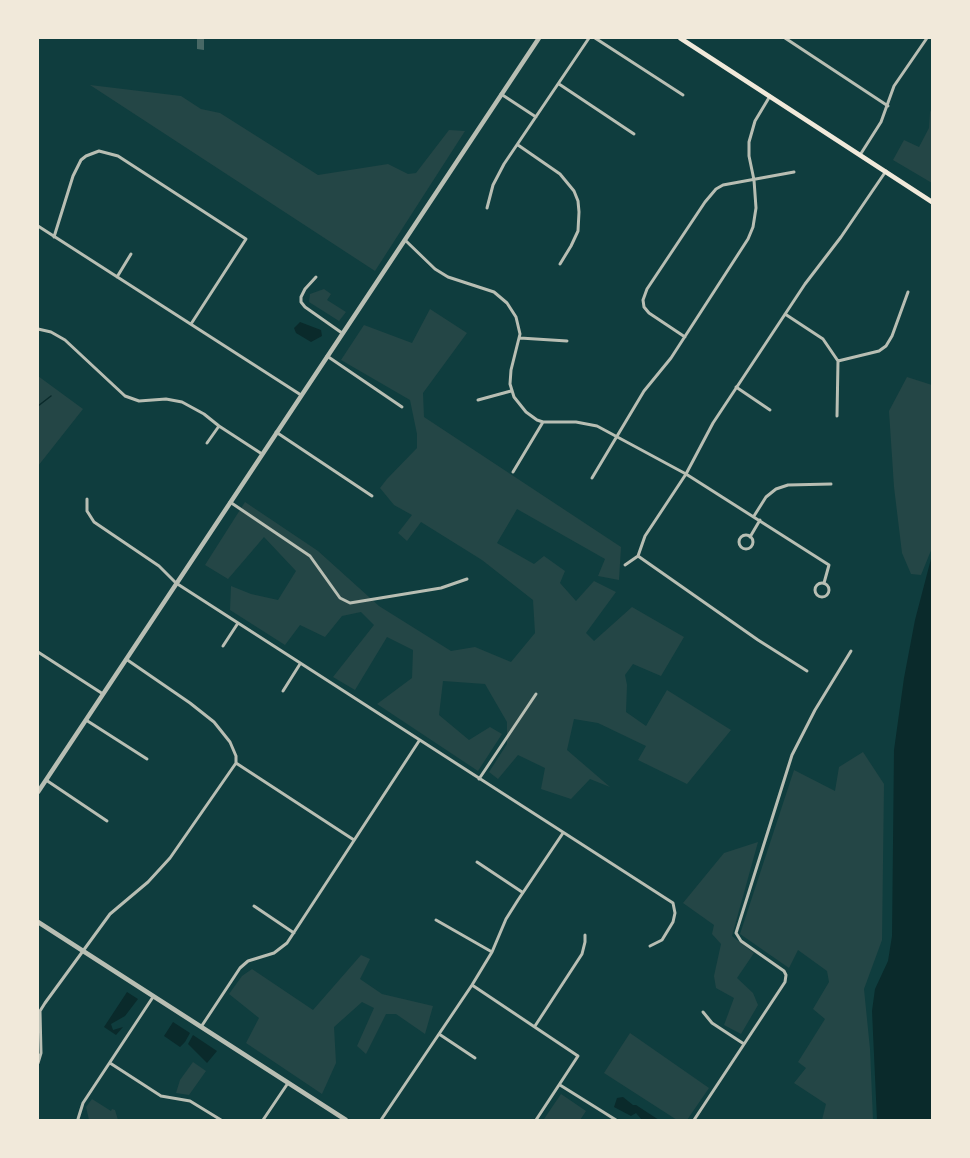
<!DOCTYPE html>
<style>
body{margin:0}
#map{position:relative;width:970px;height:1158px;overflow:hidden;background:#0f3d3e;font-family:"DejaVu Sans",sans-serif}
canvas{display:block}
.frame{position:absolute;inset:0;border:39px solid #f1e9da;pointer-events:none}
</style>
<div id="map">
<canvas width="970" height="1158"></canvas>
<div class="frame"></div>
</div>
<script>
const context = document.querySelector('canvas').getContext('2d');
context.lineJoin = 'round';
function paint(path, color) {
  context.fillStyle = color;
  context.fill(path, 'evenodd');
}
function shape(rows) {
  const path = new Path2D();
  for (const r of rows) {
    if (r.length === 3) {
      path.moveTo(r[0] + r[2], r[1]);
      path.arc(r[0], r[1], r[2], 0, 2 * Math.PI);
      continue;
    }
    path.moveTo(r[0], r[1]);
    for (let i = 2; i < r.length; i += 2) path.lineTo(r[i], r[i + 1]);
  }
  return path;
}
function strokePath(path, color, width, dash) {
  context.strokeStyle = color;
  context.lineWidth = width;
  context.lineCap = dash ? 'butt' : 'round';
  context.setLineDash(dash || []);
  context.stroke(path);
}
const green = shape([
 [90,85,181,96,201,109,220,113,318,175,388,164,408,174,416,173,449,130,465,131,375,271],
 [932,108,932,183,893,160,904,140,919,147,929,128,930,112],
 [324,289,331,294,327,300,346,312,339,321,309,302,310,294],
 [430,309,467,333,423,393,424,417,621,547,619,580,598,576,605,559,517,509,497,543,534,564,544,556,565,571,560,583,576,601,594,581,616,592,586,633,594,641,632,607,684,637,661,676,633,664,625,675,627,685,626,712,646,726,667,690,731,730,687,784,638,760,646,746,598,723,574,719,567,750,610,787,590,779,571,799,541,789,545,768,518,755,498,779,489,772,507,744,507,722,485,684,443,681,439,715,469,740,490,727,502,734,478,771,377,704,412,678,413,650,387,637,355,690,333,677,374,625,361,612,342,616,325,637,300,625,285,645,230,610,231,586,251,594,278,600,296,571,264,537,228,579,205,565,245,502,318,551,379,606,451,651,475,647,511,662,535,633,533,600,482,560,421,522,407,541,398,533,412,515,394,505,380,488,387,479,417,448,417,434,410,400,341,360,364,325,412,343],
 [38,376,83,409,38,466],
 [907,377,932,385,932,548,921,575,911,574,902,553,894,487,889,411],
 [863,752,884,784,882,940,864,989,870,1049,873,1120,822,1120,826,1104,794,1083,806,1068,798,1062,825,1019,813,1009,829,982,827,971,798,950,789,968,740,934,794,770,835,791,839,767],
 [758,842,732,936,754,953,737,978,753,993,758,1005,741,1034,724,1025,734,998,716,988,714,976,721,944,712,934,714,925,683,903,724,853],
 [361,955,370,959,360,979,382,994,433,1006,425,1034,396,1014,386,1014,366,1054,357,1046,374,1008,362,1002,334,1027,336,1063,322,1094,246,1043,259,1018,229,994,242,976,252,969,313,1010],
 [630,1033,709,1088,687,1120,677,1120,604,1073],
 [193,1062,206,1071,189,1095,176,1093,180,1080],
 [561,1094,586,1111,580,1120,544,1119],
 [92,1099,111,1111,112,1109,115,1110,118,1120,89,1120,86,1107]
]);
const water = shape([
 [300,322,321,330,322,336,311,342,296,333,294,328],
 [932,555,932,1120,877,1120,872,1011,875,989,888,961,892,936,894,750,904,678,915,620],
 [127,992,138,999,125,1016,111,1024,113,1030,123,1027,116,1035,104,1027],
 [173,1022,190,1033,185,1042,180,1047,164,1036],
 [193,1035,217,1051,207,1063,188,1044],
 [623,1097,633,1105,636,1105,659,1120,642,1120,636,1113,631,1116,614,1107,617,1098]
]);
const stream = shape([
 [38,406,51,396]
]);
const building = shape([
 [197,38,204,38,204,50,197,49]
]);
const minor = shape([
 [595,38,683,95],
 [785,38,888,106],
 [559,84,634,134],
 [501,94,536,117],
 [518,145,560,174,574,191,578,201,579,212,578,231,571,246,560,264],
 [860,155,881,122,894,86,927,38],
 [487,208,493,185,504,164,589,38],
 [38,226,301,395],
 [54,237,73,176,81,160,86,156,99,151,118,156,246,239,191,324],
 [405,240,435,269,448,277,494,292,507,303,516,317,520,334,511,370,510,384,514,397,526,412,537,420,543,422,576,422,597,426,686,474,829,565,824,583],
 [117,277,131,254],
 [316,277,305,289,301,297,301,302,305,307,342,333],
 [785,314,823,339,838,361,837,416],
 [38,329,51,332,65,340,125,396,139,401,166,399,182,402,204,414,219,426,262,454],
 [685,337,649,313,644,307,643,300,647,289,705,202,716,189,723,185,794,172],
 [520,338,567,341],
 [327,356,402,407],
 [838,361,879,351,886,346,892,336,908,292],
 [736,387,770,410],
 [478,400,511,391],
 [276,432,372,496],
 [207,443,219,426],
 [513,472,543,422],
 [592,478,644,391,671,358,748,239,753,227,756,208,754,180,749,156,749,142,755,121,770,96],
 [87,499,87,511,94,522,159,566,176,583,673,903,675,913,673,922,662,940,650,946],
 [230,502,310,556,340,598,350,603,441,588,467,579],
 [754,516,766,497,776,489,788,485,831,484],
 [746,542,7],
 [750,537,760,520],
 [638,556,758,640,807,671],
 [625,565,638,556,645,536,686,474,713,423,805,284,841,237,886,171],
 [822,590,7],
 [223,646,238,623],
 [38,652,103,694],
 [126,659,190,703,214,722,230,742,236,756,236,763],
 [283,691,300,664],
 [86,720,147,759],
 [236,763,354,840],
 [479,779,536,694],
 [46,780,107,821],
 [477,862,522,892],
 [254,906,294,933],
 [436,920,492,952],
 [472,985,578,1056,536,1120],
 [703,1012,712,1023,744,1044],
 [535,1026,582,954,585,942,585,935],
 [201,1027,240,968,248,961,274,953,287,943,419,741],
 [439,1034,475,1058],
 [38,1063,41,1053,40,1011,45,1003,110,914,148,882,170,858,236,763],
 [110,1063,161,1096,190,1101,221,1120],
 [560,1085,616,1120],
 [78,1119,83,1103,153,997],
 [263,1120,288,1083],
 [381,1120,472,985,492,952,506,919,518,900,563,833],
 [694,1120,785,982,786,975,784,971,741,941,736,933,792,755,815,710,851,651]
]);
const tertiary = shape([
 [38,792,539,38],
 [38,922,346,1120]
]);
const secondary = shape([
 [680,38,932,202]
]);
paint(green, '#244646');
paint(water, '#0a2a2b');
strokePath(stream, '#0a2a2b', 1.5);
paint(building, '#486865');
strokePath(minor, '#b8beb3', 3);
strokePath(tertiary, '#b8beb3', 4.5);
strokePath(secondary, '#f1e9da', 4.5);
</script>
